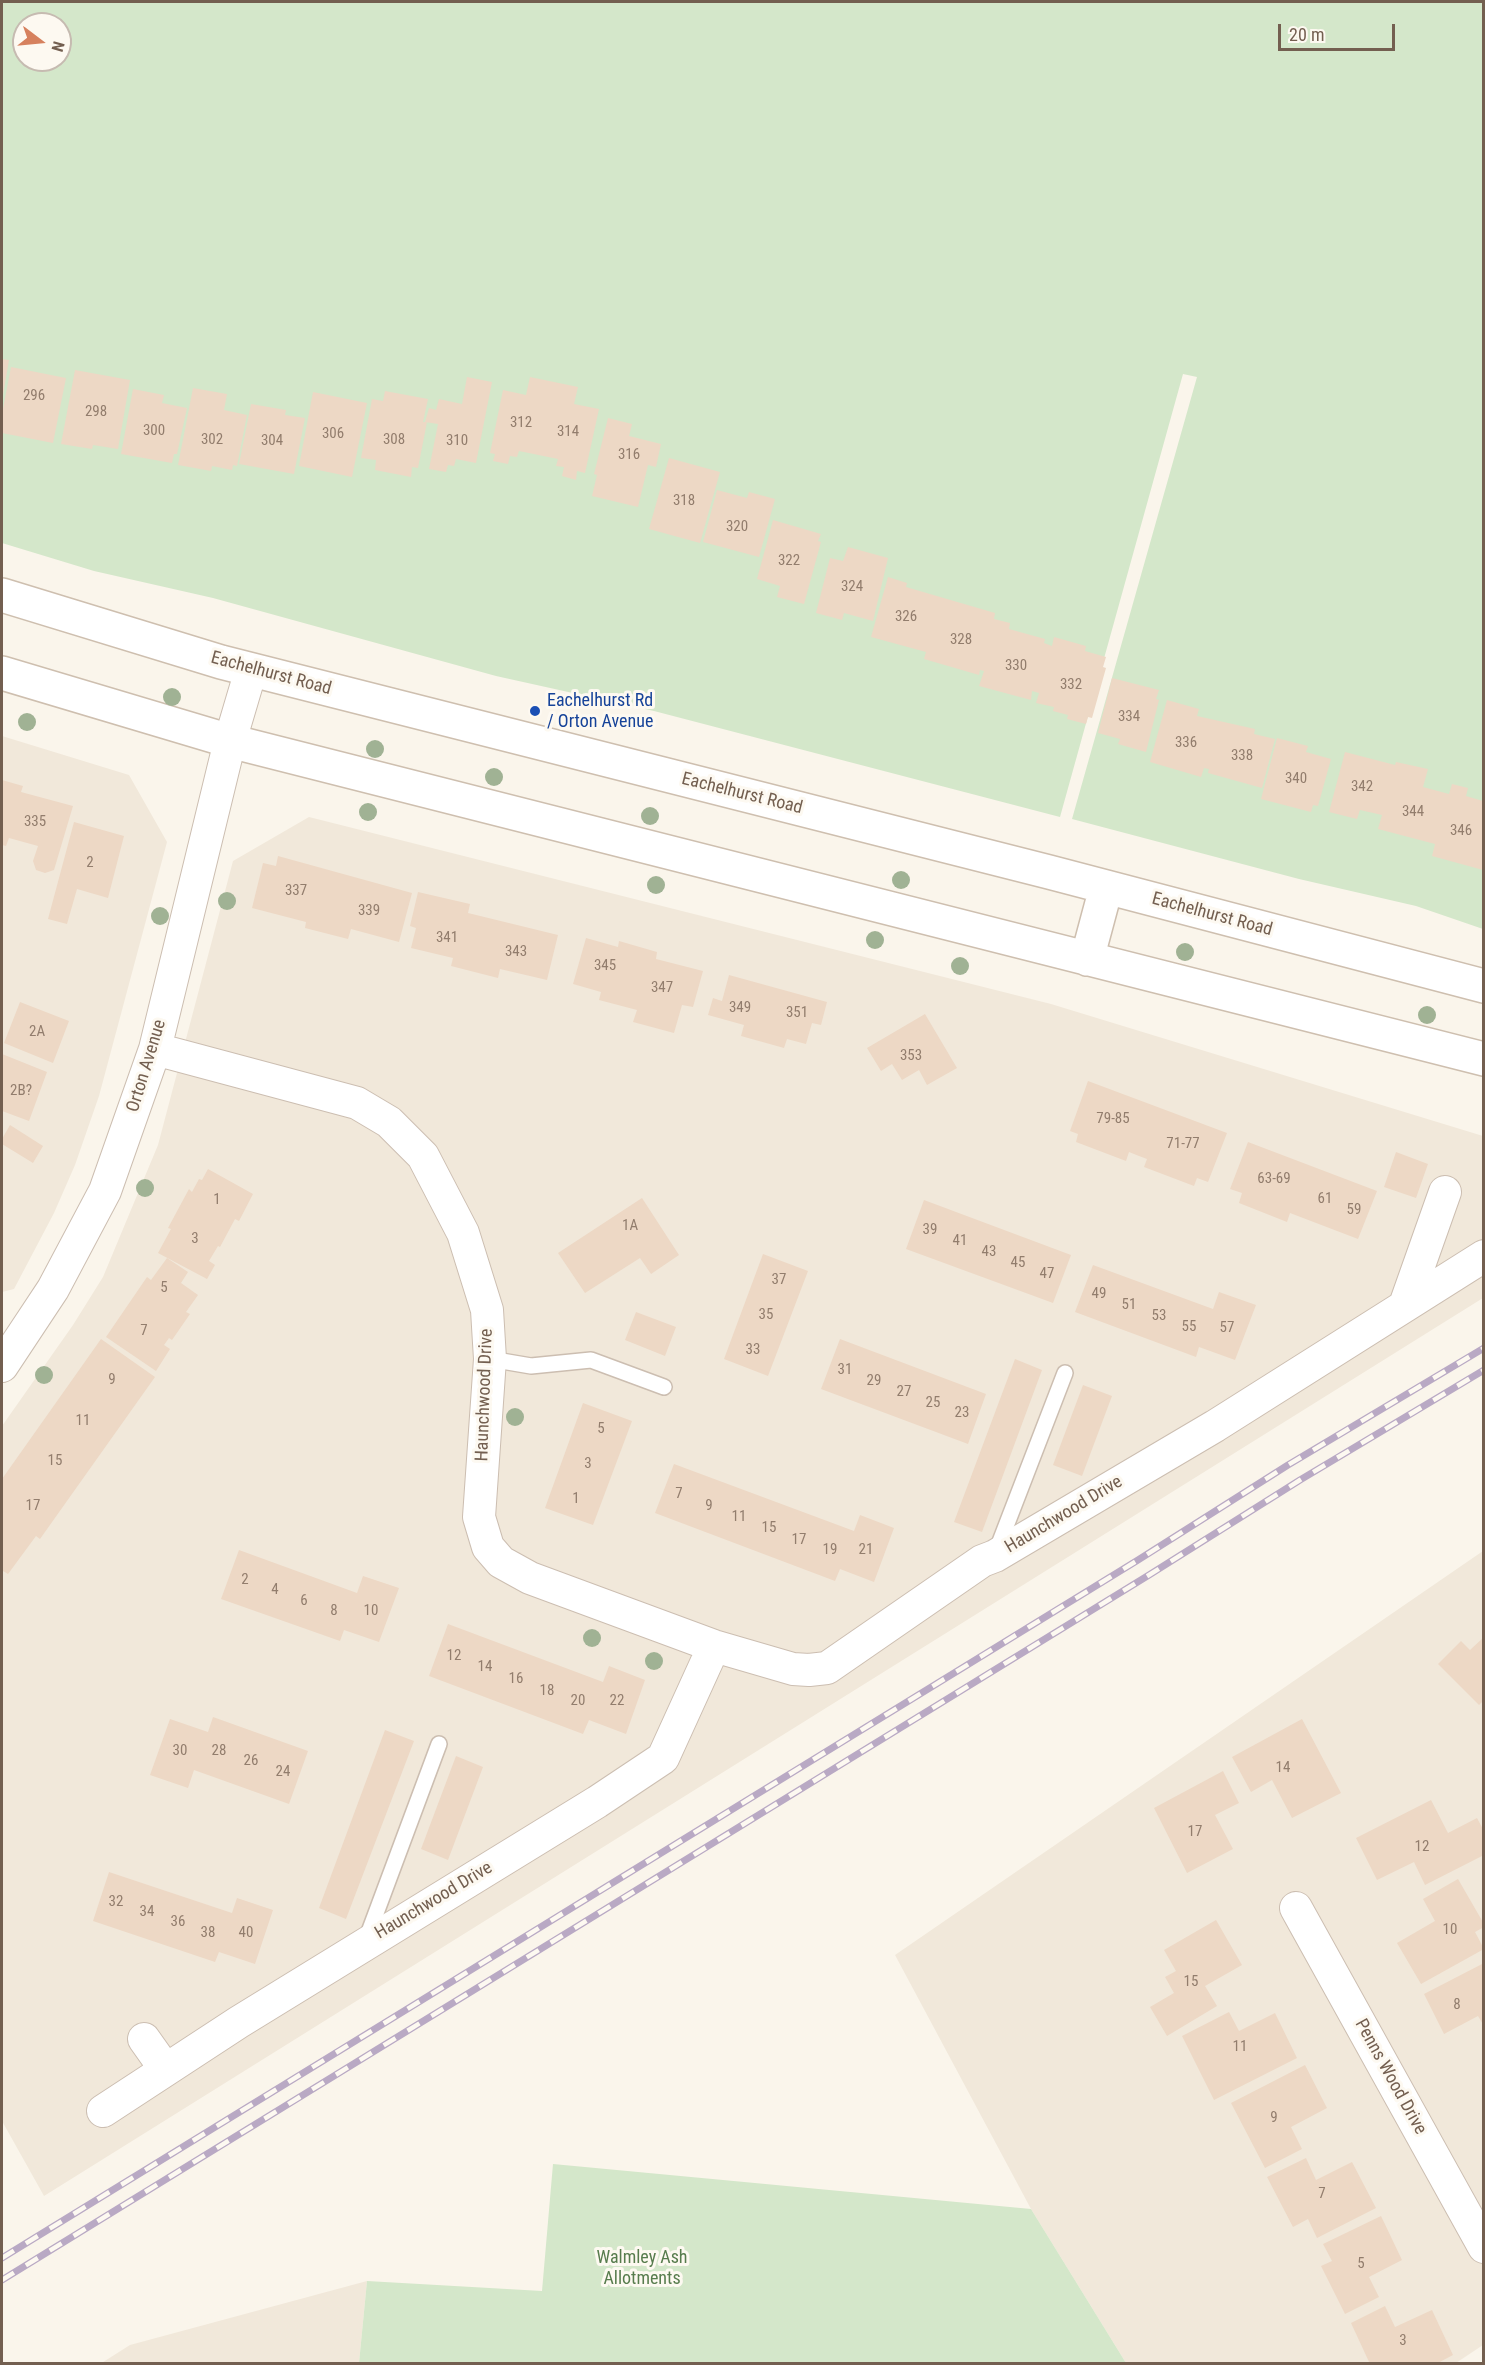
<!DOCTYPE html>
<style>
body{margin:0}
#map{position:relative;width:1485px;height:2365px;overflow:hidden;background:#faf5eb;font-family:"Roboto Condensed",sans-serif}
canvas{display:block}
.frame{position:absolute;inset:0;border:3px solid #735f50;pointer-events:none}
.north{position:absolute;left:12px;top:12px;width:60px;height:60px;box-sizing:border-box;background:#fdf9f1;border:2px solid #c6bbb1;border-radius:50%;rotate:106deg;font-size:16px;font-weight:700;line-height:24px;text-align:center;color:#735f50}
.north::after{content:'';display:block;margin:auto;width:21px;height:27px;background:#d6815e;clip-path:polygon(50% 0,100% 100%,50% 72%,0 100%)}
.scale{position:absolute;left:1278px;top:24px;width:117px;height:27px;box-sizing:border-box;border:3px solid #735f50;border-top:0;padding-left:8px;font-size:18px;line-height:21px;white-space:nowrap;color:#735f50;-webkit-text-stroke:4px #fdf9f1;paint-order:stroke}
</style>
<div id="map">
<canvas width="1485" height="2365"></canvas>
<div class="frame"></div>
<div class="north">N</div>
<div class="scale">20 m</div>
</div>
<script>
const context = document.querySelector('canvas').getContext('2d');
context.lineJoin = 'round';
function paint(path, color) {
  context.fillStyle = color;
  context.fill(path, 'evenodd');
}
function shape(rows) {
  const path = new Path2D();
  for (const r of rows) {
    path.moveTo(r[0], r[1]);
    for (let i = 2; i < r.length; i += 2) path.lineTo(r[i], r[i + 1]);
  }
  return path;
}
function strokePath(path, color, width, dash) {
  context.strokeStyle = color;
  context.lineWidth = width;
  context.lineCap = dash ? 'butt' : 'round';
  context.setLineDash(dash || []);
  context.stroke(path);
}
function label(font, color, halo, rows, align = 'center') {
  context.font = font + ' "Roboto Condensed",sans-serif';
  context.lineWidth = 6;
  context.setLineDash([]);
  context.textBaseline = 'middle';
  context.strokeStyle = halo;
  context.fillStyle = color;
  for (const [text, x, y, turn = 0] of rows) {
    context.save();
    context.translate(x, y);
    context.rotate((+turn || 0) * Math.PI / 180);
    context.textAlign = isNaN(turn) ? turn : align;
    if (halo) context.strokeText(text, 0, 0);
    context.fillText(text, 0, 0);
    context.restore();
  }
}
const residential = shape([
 [2,736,129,775,167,842,99,1096,75,1165,54,1213,14,1289,2,1292],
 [309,817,1051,1004,1483,1136,1483,1298,44,2196,2,2121,2,1426,73,1325,103,1277,158,1145,233,861],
 [1483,1551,1483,2345,1456,2363,1126,2363,1031,2209,895,1955],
 [367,2281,359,2363,100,2364,130,2345]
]);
const green = shape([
 [2,2,1483,2,1483,929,1416,906,1299,879,1072,819,1197,377,1183,374,1060,817,654,711,496,676,213,598,94,571,2,543],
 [24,24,60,24,60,60,24,60],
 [553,2164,1031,2209,1126,2363,359,2363,367,2281,542,2291]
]);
const building = shape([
 [2,359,9,360,3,395,2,395],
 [11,367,66,378,53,443,2,433,2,414],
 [75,370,130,380,118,449,93,445,92,449,61,444],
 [467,377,492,382,476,463,456,459,454,466,448,465,446,472,429,469,438,424,425,422,429,408,436,410,439,399,462,404],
 [530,377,578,387,574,404,599,409,585,473,577,471,576,480,562,476,564,467,556,466,558,459,519,451,517,457,510,456,508,464,493,461,495,454,490,453,503,390,526,395],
 [193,388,227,394,224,410,247,415,237,466,233,465,232,470,212,466,211,471,178,465],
 [133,389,164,395,162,403,187,408,177,454,174,454,172,463,121,454],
 [385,391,428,399,423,422,427,422,418,468,412,467,411,477,375,470,376,460,361,458,372,399,383,401],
 [313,392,367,403,352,477,299,466],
 [251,404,286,410,285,415,305,418,294,474,239,464],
 [608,418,632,424,629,436,661,444,656,467,648,465,638,507,592,496,597,475,594,474],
 [669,458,720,472,700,543,649,529],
 [717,490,747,498,749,492,775,499,759,557,703,542],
 [773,520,821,534,818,541,821,542,804,604,777,597,780,586,757,579],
 [848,547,888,558,873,621,844,613,842,620,816,613,830,558,843,561],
 [888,577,907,583,906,587,995,613,994,619,1010,623,1009,629,1045,639,1044,643,1052,646,1054,637,1086,646,1085,651,1106,657,1103,667,1106,668,1092,718,1088,717,1086,724,1067,719,1068,715,1053,711,1054,707,1036,703,1039,693,1032,691,1031,700,979,686,984,671,980,670,979,675,924,659,926,652,871,637],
 [1112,678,1159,690,1156,699,1159,700,1146,752,1118,744,1120,739,1098,733],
 [1167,700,1199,709,1197,716,1255,729,1254,734,1275,739,1262,788,1208,773,1209,769,1204,768,1201,777,1150,762],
 [1277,738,1308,746,1306,752,1331,759,1318,806,1313,805,1311,812,1261,799],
 [1345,752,1395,765,1396,762,1428,769,1423,787,1449,794,1452,784,1468,788,1466,796,1483,801,1483,870,1432,856,1435,844,1378,829,1382,815,1360,810,1357,819,1329,812],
 [2,780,23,786,21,792,73,806,54,870,45,873,36,870,33,861,38,846,9,838,6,846,2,845],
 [74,822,124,836,108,898,77,889,67,924,48,919],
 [278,856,412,893,399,942,351,929,348,939,305,928,306,922,252,908,263,863,276,866],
 [418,892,470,904,468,913,558,935,547,980,500,969,498,978,451,966,453,958,411,948,416,928,410,926],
 [586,938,618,947,619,941,657,952,656,959,703,971,693,1007,682,1005,674,1033,633,1022,637,1010,599,1000,601,992,573,984],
 [729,975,827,1002,821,1025,812,1023,806,1044,787,1039,784,1048,741,1036,744,1025,708,1015,713,998,722,1001],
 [20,1002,69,1021,53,1063,4,1043],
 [925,1014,957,1068,927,1085,919,1070,902,1080,892,1064,881,1071,867,1048],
 [2,1054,47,1072,29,1121,2,1111],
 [1088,1081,1227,1133,1208,1182,1197,1178,1194,1186,1144,1167,1147,1159,1139,1156,1129,1152,1126,1161,1076,1142,1078,1134,1070,1131],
 [10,1125,43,1146,33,1163,2,1144,2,1139],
 [1248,1142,1377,1191,1358,1239,1290,1213,1287,1222,1239,1203,1242,1193,1230,1189],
 [1396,1152,1428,1164,1416,1198,1384,1187],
 [208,1169,253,1194,239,1221,235,1219,220,1247,218,1246,209,1261,215,1265,207,1279,158,1253,171,1229,168,1228,189,1189,192,1192,199,1179,202,1180],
 [642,1198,679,1255,651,1274,640,1258,585,1293,558,1253],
 [924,1200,1071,1255,1053,1303,906,1249],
 [763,1254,808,1271,768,1376,724,1359],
 [167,1258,188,1272,181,1283,198,1295,186,1312,190,1314,172,1340,169,1338,164,1345,170,1349,156,1371,106,1337,147,1277,151,1280],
 [1093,1265,1213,1309,1219,1292,1256,1305,1235,1360,1199,1347,1196,1357,1075,1312],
 [636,1312,676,1327,665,1356,625,1340],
 [101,1339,155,1377,40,1539,36,1536,8,1574,3,1571,2,1573,2,1479],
 [840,1339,986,1394,968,1444,821,1389],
 [1015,1359,1042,1370,982,1532,954,1522],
 [1083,1385,1112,1396,1082,1476,1053,1465],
 [583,1403,632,1421,593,1525,545,1508],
 [674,1464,854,1531,860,1515,894,1528,874,1582,840,1569,835,1581,655,1513],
 [239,1550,357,1593,363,1576,399,1588,379,1642,344,1630,340,1641,221,1599],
 [448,1624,603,1682,609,1666,645,1680,626,1734,589,1720,583,1734,429,1676],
 [1484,1637,1484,1700,1479,1705,1438,1664,1461,1641,1470,1650],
 [213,1717,308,1751,289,1804,194,1770,188,1788,150,1775,170,1719,208,1732],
 [1302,1719,1341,1793,1292,1818,1272,1780,1251,1792,1232,1757],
 [385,1730,414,1741,346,1919,319,1908],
 [456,1756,483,1767,448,1860,421,1849],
 [1223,1771,1239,1803,1215,1815,1233,1849,1187,1873,1154,1808],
 [1431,1800,1448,1833,1477,1818,1484,1831,1484,1855,1425,1885,1414,1862,1377,1880,1356,1838],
 [109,1872,232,1913,237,1898,273,1910,255,1964,219,1952,215,1962,93,1921],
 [1458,1879,1484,1924,1484,1927,1475,1932,1484,1949,1421,1984,1397,1943,1435,1921,1423,1899],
 [1216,1920,1242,1965,1205,1986,1217,2006,1167,2036,1150,2007,1174,1993,1165,1977,1176,1971,1164,1950],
 [1484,1963,1484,2026,1478,2016,1444,2034,1424,1994],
 [1229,2012,1239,2031,1275,2013,1297,2058,1214,2100,1182,2036],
 [1305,2065,1327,2108,1291,2127,1302,2149,1265,2168,1231,2103],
 [1306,2158,1316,2180,1352,2162,1376,2208,1317,2238,1308,2219,1293,2227,1267,2177],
 [1381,2216,1402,2260,1369,2277,1379,2297,1345,2314,1321,2266,1332,2261,1323,2244],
 [1385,2306,1395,2327,1432,2310,1453,2355,1436,2364,1370,2364,1351,2323]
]);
const lane = shape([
 [490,1359,531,1366,591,1360,664,1387],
 [996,1552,1065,1373],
 [366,1940,439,1744]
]);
const street = shape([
 [155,1049,357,1103,389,1122,423,1156,463,1233,487,1310,490,1359,479,1517,488,1547,501,1562,530,1578,714,1646,793,1669,809,1670,827,1668,982,1561,995,1556,1215,1426,1484,1256],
 [1405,1305,1445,1192],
 [2,1366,53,1289,105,1191,155,1049,230,741,251,670],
 [1296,1908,1484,2247],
 [144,2039,166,2070],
 [103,2111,239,2022,597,1802,663,1758,714,1646]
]);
const secondary = shape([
 [2,595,221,662,1049,872,1484,986],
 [2,673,230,741,1484,1059],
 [1087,959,1106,888]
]);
const rail = shape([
 [2,2258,1138,1560,1288,1465,1484,1348],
 [2,2280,1149,1575,1300,1480,1484,1370]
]);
const trees = [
 [172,697],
 [27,722],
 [375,749],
 [494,777],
 [368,812],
 [650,816],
 [901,880],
 [656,885],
 [227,901],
 [160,916],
 [875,940],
 [1185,952],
 [960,966],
 [1427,1015],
 [145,1188],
 [44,1375],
 [515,1417],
 [592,1638],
 [654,1661]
];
const markers = [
 [535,711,6,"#1a4fb4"]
];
const numberNames = [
 ["296",34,396],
 ["298",96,412],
 ["312",521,423],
 ["300",154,431],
 ["314",568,432],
 ["306",333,434],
 ["302",212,440],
 ["308",394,440],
 ["304",272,441],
 ["310",457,441],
 ["316",629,455],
 ["318",684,501],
 ["320",737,527],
 ["322",789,561],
 ["324",852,587],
 ["326",906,617],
 ["328",961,640],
 ["330",1016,666],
 ["332",1071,685],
 ["334",1129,717],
 ["336",1186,743],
 ["338",1242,756],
 ["340",1296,779],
 ["342",1362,787],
 ["344",1413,812],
 ["335",35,822],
 ["346",1461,831],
 ["2",90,863],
 ["337",296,891],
 ["339",369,911],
 ["341",447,938],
 ["343",516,952],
 ["345",605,966],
 ["347",662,988],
 ["349",740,1008],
 ["351",797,1013],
 ["2A",37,1032],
 ["353",911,1056],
 ["2B?",21,1091],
 ["79-85",1113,1119],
 ["71-77",1183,1144],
 ["63-69",1274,1179],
 ["61",1325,1199],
 ["1",217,1200],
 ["59",1354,1210],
 ["1A",630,1226],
 ["39",930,1230],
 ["3",195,1239],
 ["41",960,1241],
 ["43",989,1252],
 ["45",1018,1263],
 ["47",1047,1274],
 ["37",779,1280],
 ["5",164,1288],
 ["49",1099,1294],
 ["51",1129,1305],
 ["35",766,1315],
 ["53",1159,1316],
 ["55",1189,1327],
 ["57",1227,1328],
 ["7",144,1331],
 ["33",753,1350],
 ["31",845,1370],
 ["9",112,1380],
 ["29",874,1381],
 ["27",904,1392],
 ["25",933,1403],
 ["23",962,1413],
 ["11",83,1421],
 ["5",601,1429],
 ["15",55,1461],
 ["3",588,1464],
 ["7",679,1494],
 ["1",576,1499],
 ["17",33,1506],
 ["9",709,1506],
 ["11",739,1517],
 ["15",769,1528],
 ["17",799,1540],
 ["19",830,1550],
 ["21",866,1550],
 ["2",245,1580],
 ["4",275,1590],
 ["6",304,1601],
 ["8",334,1611],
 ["10",371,1611],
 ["12",454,1656],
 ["14",485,1667],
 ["16",516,1679],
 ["18",547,1691],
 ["20",578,1701],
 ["22",617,1701],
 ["30",180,1751],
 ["28",219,1751],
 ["26",251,1761],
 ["14",1283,1768],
 ["24",283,1772],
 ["17",1195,1832],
 ["12",1422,1847],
 ["32",116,1902],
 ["34",147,1912],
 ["36",178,1922],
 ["10",1450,1930],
 ["38",208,1933],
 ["40",246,1933],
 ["15",1191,1982],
 ["8",1457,2005],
 ["11",1240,2047],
 ["9",1274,2118],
 ["7",1322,2194],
 ["5",1361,2264],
 ["3",1403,2341]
];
const streetNames = [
 ["Eachelhurst Road",271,674,15],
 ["Eachelhurst Road",742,794,14],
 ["Eachelhurst Road",1212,915,15],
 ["Orton Avenue",147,1066,-73],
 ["Haunchwood Drive",485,1395,-88],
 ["Haunchwood Drive",1064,1515,-31],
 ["Haunchwood Drive",434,1901,-31],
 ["Penns Wood Drive",1390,2077,61]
];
const transitNames = [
 ["Eachelhurst Rd",547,701],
 ["/ Orton Avenue",547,722]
];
const parkNames = [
 ["Walmley Ash",642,2258],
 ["Allotments",642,2279]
];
paint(residential, '#f1e8da');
paint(green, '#d4e7ca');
paint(building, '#edd8c5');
strokePath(lane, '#ccbeb1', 18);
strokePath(street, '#ccbeb1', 34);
strokePath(secondary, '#cebfaf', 36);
strokePath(lane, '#fff', 15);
strokePath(street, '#fff', 32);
strokePath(secondary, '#fff', 33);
strokePath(rail, '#b9a9c4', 7);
strokePath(rail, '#fdf9f1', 4.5, [14]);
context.fillStyle = '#a0b294';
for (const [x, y] of trees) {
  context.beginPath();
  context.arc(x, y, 9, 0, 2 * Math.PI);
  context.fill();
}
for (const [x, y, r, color] of markers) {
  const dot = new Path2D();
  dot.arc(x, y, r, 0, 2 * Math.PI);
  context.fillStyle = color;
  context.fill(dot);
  strokePath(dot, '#fdf9f1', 2);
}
label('15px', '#927d6d', null, numberNames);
label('18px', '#735f50', '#fdf9f1', streetNames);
label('18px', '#164399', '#fdf9f1', transitNames, 'left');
label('18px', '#577c4d', '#fdf9f1', parkNames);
</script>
